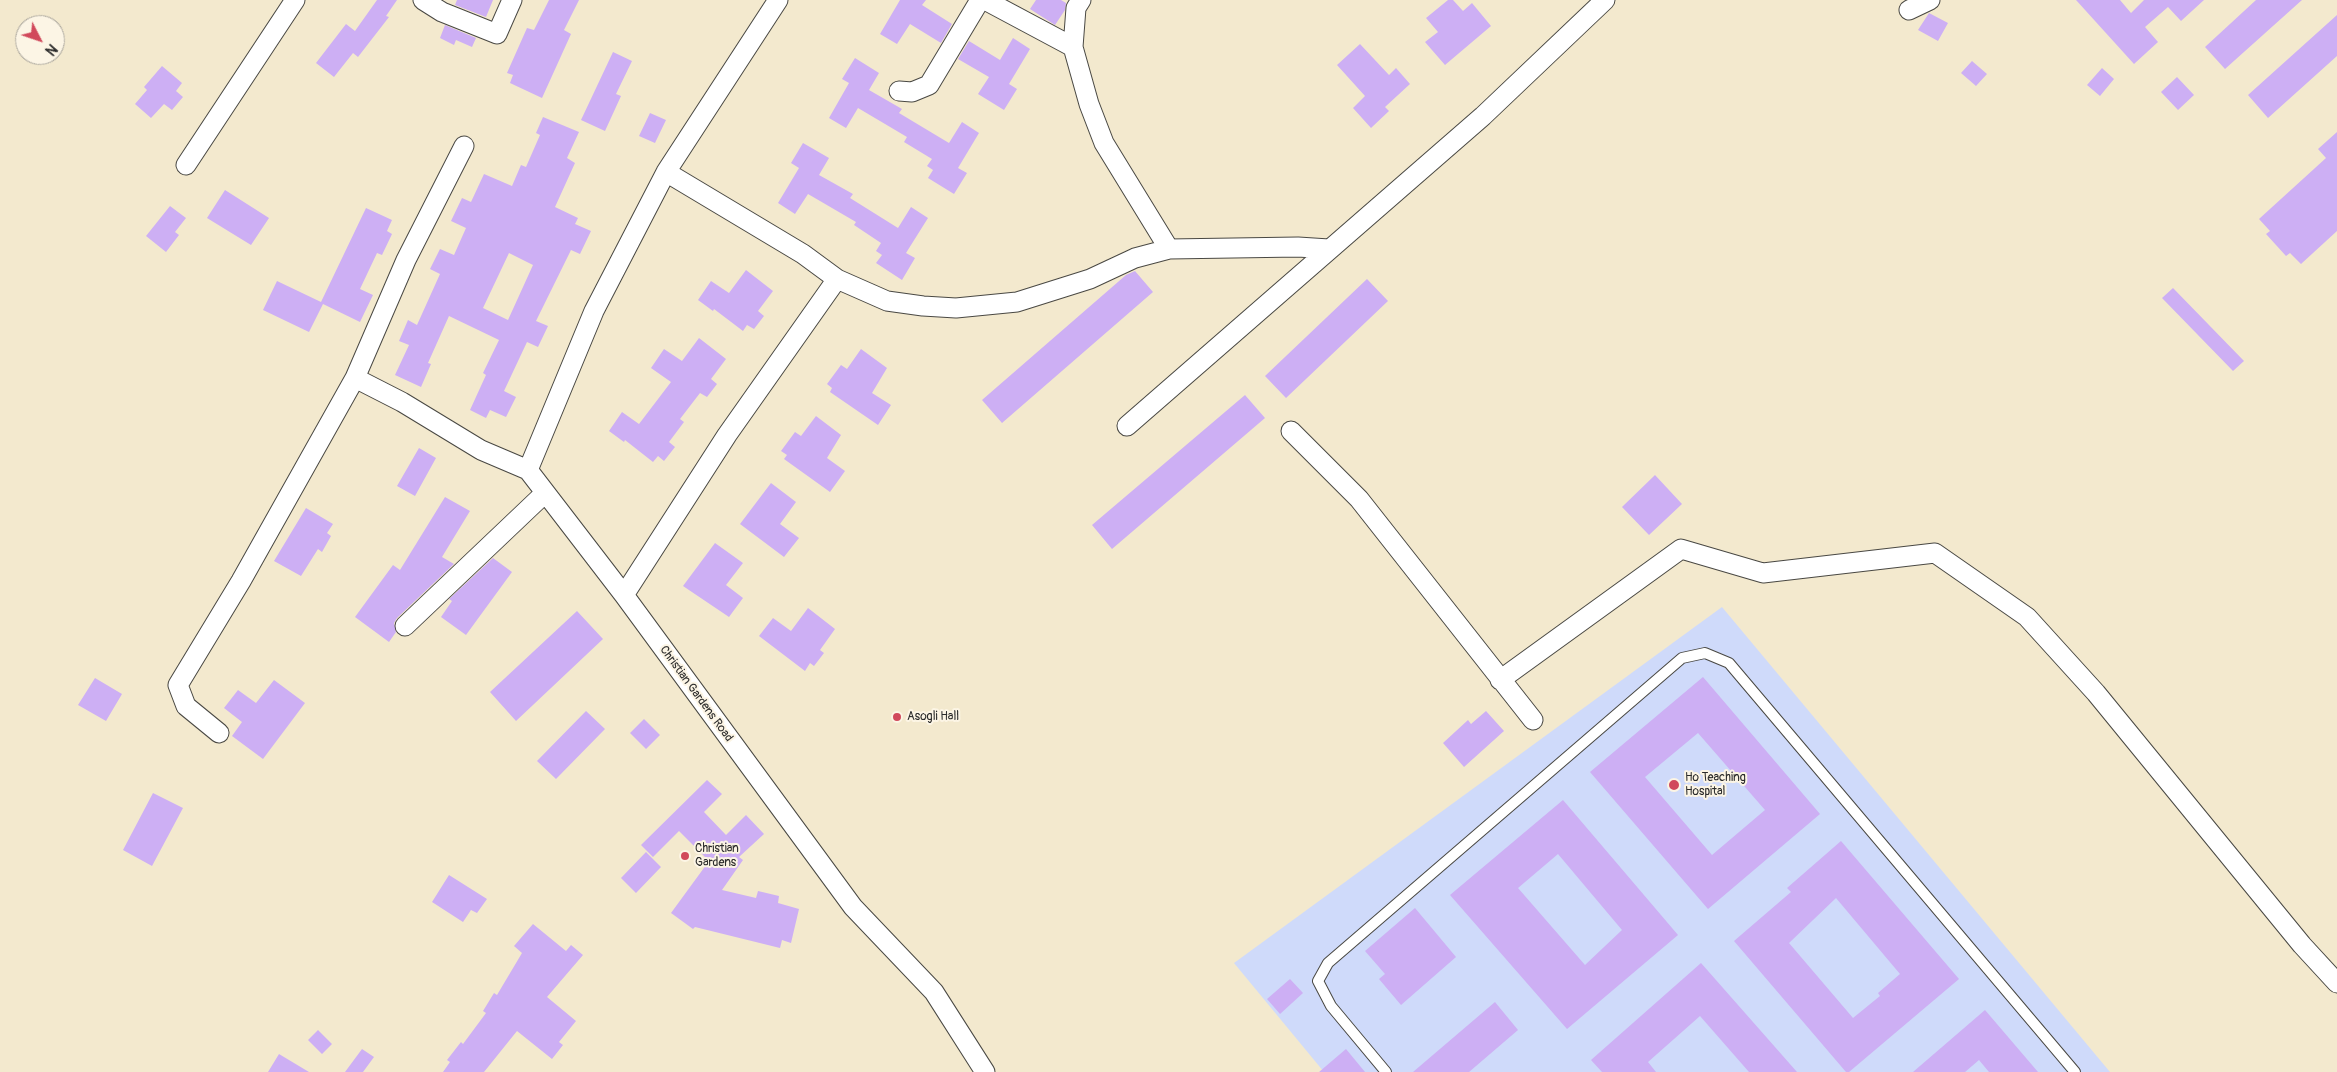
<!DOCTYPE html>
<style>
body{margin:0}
#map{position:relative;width:2337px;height:1072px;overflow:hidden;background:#f3e9ce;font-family:Pangolin,sans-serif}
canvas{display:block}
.north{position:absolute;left:15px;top:15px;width:50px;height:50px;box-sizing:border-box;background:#fcf5e5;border:1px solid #a8a49b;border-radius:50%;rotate:131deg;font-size:14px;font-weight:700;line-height:20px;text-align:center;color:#2b2b2b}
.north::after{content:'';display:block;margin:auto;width:18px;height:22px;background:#d1495b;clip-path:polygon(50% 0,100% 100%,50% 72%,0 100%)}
</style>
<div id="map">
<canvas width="2337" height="1072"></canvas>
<div class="north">N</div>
</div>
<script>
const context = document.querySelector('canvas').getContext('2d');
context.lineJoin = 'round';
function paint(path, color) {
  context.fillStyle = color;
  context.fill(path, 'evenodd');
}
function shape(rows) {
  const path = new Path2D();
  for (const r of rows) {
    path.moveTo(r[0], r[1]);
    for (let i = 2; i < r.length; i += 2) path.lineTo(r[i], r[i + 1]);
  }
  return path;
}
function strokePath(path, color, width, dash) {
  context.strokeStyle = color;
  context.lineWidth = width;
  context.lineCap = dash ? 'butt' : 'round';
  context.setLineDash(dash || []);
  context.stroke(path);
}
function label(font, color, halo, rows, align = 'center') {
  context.font = font + ' Pangolin,sans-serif';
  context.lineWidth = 4;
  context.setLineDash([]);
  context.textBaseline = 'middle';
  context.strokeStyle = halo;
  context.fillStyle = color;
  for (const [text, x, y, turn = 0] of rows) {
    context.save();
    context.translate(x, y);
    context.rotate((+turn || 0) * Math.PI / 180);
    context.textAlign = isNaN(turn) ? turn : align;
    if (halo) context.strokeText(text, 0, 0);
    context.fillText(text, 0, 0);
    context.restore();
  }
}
const built = shape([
 [1722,607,2110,1072,1324,1072,1234,963]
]);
const building = shape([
 [377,0,397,0,386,16,389,17,358,57,353,53,334,77,316,63,346,24,355,31],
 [457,0,493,0,486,17,455,5],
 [549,0,579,0,564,30,571,34,542,98,510,83,513,75,507,73,527,28,534,30],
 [900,0,926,0,922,5,952,24,941,43,910,24,897,44,880,34],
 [1036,0,1061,0,1066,3,1065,10,1055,25,1030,9],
 [1448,0,1453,0,1463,11,1472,3,1491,26,1445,65,1425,42,1438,32,1426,18],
 [2076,0,2120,0,2131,13,2144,0,2204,0,2181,21,2168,7,2145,27,2158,42,2134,64],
 [2256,0,2302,0,2225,69,2205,47],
 [1929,13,1948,23,1938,41,1918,30],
 [2337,15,2337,56,2268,118,2248,95],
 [445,25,476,38,472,47,456,40,454,45,440,38],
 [1013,38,1030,49,1009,84,1017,89,1004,110,978,94,989,77,958,59,969,41,1000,60],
 [1360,44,1389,75,1396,68,1410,84,1385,107,1389,111,1371,128,1353,108,1365,96,1337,65],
 [613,52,632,61,616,94,621,96,605,131,581,120],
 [855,58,879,73,869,90,902,109,899,113,949,143,962,122,979,133,958,168,967,173,954,194,928,178,933,170,927,166,932,159,904,142,907,137,858,108,846,128,829,118,849,83,842,79],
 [1972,61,1987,74,1976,86,1961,73],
 [162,66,182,83,176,91,183,97,172,110,164,104,151,118,135,104,147,90,144,87],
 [2102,68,2114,79,2100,96,2087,85],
 [2177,77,2194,95,2178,110,2161,92],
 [650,113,666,120,655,143,639,136],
 [543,117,579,132,567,158,575,163,555,207,578,218,575,224,591,231,580,254,571,250,536,321,548,326,538,347,527,342,504,391,516,397,506,417,490,410,486,418,470,410,486,375,483,373,499,340,449,316,428,363,431,364,421,387,395,375,409,345,399,341,408,320,417,325,440,274,430,269,440,249,454,255,466,228,451,221,462,198,471,202,484,174,512,186,521,165,526,167,540,135,536,133],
 [509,253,533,265,508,320,483,308],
 [2337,132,2337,231,2301,264,2290,253,2286,256,2266,234,2270,231,2259,219,2326,158,2318,149],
 [803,143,829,158,819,175,853,194,850,198,898,228,911,207,928,218,906,253,915,258,902,280,876,263,882,255,876,251,881,243,854,225,856,222,808,194,795,214,778,203,799,168,791,163],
 [225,190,269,218,251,245,207,218],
 [170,206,186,218,175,232,179,235,166,252,146,236],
 [366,208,392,220,387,231,392,234,382,255,377,253,360,289,373,295,360,322,323,304,309,332,263,310,277,281,321,302],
 [746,270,773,291,758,311,764,316,754,329,747,325,743,331,714,309,713,311,698,300,711,281,729,293],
 [1135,271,1153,292,1002,423,982,400,1126,275],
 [1367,279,1388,301,1286,398,1265,376],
 [2173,288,2244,361,2233,371,2162,298],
 [699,338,726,359,711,379,717,384,707,397,700,393,680,419,684,422,669,442,675,447,664,461,658,456,653,462,625,440,624,442,609,431,622,412,639,424,671,382,651,368,664,349,682,361],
 [861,349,887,368,872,393,891,405,878,425,830,392,832,388,827,384,841,365,847,369],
 [1245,395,1265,418,1112,549,1092,525],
 [816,416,841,435,827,458,845,471,830,492,784,459,787,455,781,451,795,432,801,436],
 [419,448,436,458,415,496,397,486],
 [1655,475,1682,504,1649,535,1622,507],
 [771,483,796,502,780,524,799,538,784,557,740,524],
 [445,497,470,511,442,557,454,564,397,618,394,623,396,632,389,642,355,617,393,565,400,570],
 [306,508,333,524,327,533,331,536,322,552,318,549,301,576,274,561],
 [715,543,743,563,726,585,743,598,729,617,683,586],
 [493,558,512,572,466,635,441,617,452,601,449,599],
 [808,608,835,629,820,650,824,653,814,666,810,663,805,671,759,636,773,618,791,631],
 [577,611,603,639,516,721,490,692],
 [1703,677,1820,814,1708,909,1590,772],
 [1698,733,1765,810,1712,855,1645,777],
 [95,678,122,694,106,721,78,705],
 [274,680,305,703,263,759,232,736,242,722,224,708,238,690,256,703],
 [586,711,605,729,556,779,537,761],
 [1486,711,1504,731,1464,767,1443,743,1468,720,1471,724],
 [644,719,660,735,646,749,630,733],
 [707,780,722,794,704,812,726,835,746,815,764,834,739,857,743,860,722,890,756,898,758,891,779,896,778,903,799,909,791,943,782,940,780,948,695,927,693,929,671,913,709,861,679,831,653,857,641,845],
 [153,793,183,808,152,866,123,850],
 [1563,800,1678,935,1567,1029,1450,895],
 [1558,854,1622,930,1585,965,1518,888],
 [1841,841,1959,979,1849,1072,1846,1072,1734,941,1791,892,1787,888],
 [1836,898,1900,974,1878,993,1880,996,1853,1018,1789,943],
 [646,852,661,867,636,893,621,878],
 [449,875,487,899,477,913,471,910,463,922,432,902],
 [1415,908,1456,957,1401,1005,1379,979,1385,974,1365,951],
 [533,924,566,951,571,945,583,955,547,997,576,1021,559,1042,563,1045,552,1059,517,1031,484,1072,443,1072,450,1062,447,1060,461,1042,463,1044,486,1013,483,1011,494,993,497,995,522,953,514,946],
 [1701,963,1797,1072,1749,1072,1700,1016,1648,1062,1656,1072,1602,1072,1591,1060],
 [1290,979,1303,993,1280,1014,1267,999],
 [1495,1002,1518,1030,1469,1072,1413,1072],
 [1985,1010,2038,1072,1989,1072,1979,1060,1965,1072,1913,1072],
 [318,1030,332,1044,322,1054,308,1040],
 [362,1049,374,1057,363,1072,345,1072],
 [1346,1049,1365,1072,1319,1072],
 [279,1054,309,1072,268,1072]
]);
const lane = shape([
 [1386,1072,1331,1006,1318,981,1328,963,1682,658,1705,653,1729,663,2075,1072]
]);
const street = shape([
 [423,0,442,12,497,34,512,0],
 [985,0,1073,47],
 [1081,0,1076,8,1073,47,1089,104,1104,143,1169,249],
 [1909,10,1930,0],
 [899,91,912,92,929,85,980,0],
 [186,165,295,0],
 [666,172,803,254,837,279,887,301,923,306,956,308,1017,302,1090,279,1135,258,1169,249,1298,247,1329,249],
 [355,378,402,402,481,450,528,470,624,595,853,907,934,992,985,1072],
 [1127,426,1483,116,1605,0],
 [1291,431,1359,499,1533,720],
 [528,470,594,311,666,172,778,0],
 [624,595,727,435,837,279],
 [405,626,545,493],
 [1500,680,1681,549,1763,573,1935,553,2027,617,2096,693,2302,945,2337,983],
 [219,733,186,706,178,685,241,581,355,378,406,260,464,146]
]);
const markers = [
 [897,717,5,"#d1495b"],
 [1674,785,6,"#d1495b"],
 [685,856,5,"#d1495b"]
];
const streetNames = [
 ["Christian Gardens Road",696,694,54]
];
const poiNames = [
 ["Asogli Hall",907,717],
 ["Ho Teaching",1685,778],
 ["Hospital",1685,792],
 ["Christian",695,849],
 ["Gardens",695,863]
];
paint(built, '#cfdafa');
paint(building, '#cdaff4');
strokePath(lane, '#494843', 12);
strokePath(street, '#494843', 21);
strokePath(lane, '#fff', 10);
strokePath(street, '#fff', 19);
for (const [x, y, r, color] of markers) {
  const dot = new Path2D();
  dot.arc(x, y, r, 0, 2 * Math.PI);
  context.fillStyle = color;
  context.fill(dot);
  strokePath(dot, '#fcf5e5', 2);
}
label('12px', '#2b2b2b', '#fcf5e5', streetNames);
label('12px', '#2b2b2b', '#fcf5e5', poiNames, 'left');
</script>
